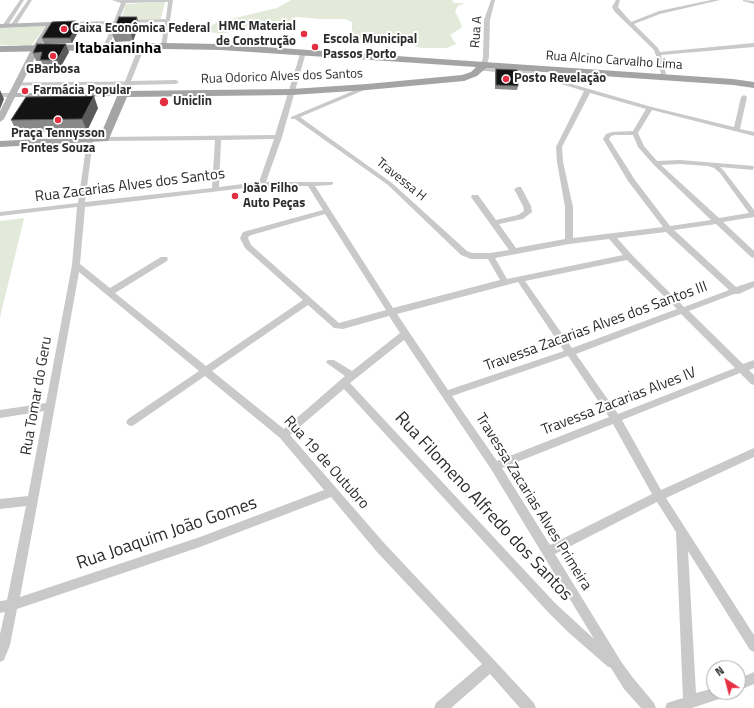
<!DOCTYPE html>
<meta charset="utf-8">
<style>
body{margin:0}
#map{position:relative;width:754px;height:708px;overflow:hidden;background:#fff;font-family:"Titillium Web",sans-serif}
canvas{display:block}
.north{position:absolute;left:706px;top:660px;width:40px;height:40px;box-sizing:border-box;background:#fff;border:1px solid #ababab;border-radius:50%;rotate:324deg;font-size:11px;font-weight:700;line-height:16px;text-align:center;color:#2c2c2c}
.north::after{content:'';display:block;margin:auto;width:14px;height:18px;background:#e42e42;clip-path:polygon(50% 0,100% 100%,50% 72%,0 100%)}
</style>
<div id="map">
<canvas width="754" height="708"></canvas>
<div class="north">N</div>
</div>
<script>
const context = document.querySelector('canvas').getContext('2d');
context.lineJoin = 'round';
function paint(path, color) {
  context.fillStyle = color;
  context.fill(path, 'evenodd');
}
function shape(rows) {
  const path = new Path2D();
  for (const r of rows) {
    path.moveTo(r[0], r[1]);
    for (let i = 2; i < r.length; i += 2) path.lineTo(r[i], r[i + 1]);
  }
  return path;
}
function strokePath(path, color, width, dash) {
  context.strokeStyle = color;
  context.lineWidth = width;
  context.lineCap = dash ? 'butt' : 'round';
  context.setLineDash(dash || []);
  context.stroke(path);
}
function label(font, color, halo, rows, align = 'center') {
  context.font = font + ' "Titillium Web",sans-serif';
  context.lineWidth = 4;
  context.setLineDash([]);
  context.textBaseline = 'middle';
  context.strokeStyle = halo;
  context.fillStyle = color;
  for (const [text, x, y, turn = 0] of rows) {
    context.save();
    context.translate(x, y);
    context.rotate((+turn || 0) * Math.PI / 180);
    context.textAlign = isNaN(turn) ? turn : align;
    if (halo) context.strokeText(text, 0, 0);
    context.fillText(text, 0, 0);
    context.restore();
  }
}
const green = shape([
 [291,0,452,0,454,3,465,3,458,6,455,11,462,26,461,28,450,35,456,44,447,48,421,48,398,39,375,42,362,40,354,36,352,34,352,22,345,19,320,19,297,17,292,18,291,21,264,27,239,30,221,34,210,32,206,28,218,22,277,8],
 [165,2,161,19,121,20,126,4],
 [46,26,31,46,24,47,20,45,0,45,0,28],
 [24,218,0,318,0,221]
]);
const lane = shape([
 [481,69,501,71],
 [513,71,533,72],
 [19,84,128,83]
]);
const street = shape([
 [20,0,24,0,7,27,3,27,2,26,20,0],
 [28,0,32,0,15,27,11,27,10,26,28,0],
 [112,0,173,0,166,47,161,46,165,22,118,23,109,47,106,49,103,47,113,24,64,26,61,24,64,22,114,21,121,3,112,0],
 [168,2,166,19,119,20,126,3,168,2],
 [491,0,495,0,490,20,489,57,487,65,484,67,481,65,483,57,484,20,491,0],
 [616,0,620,0,618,7,631,22,659,11,711,0,720,0,660,14,634,24,658,48,660,52,754,43,754,47,661,55,667,78,662,79,658,61,654,50,615,12,612,7,616,0],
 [743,0,754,1,754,4,743,1,743,0],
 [142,44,145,46,131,81,176,80,179,82,176,84,130,85,125,95,121,95,120,94,139,46,142,44],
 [301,51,306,52,282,137,266,182,333,182,333,184,331,185,315,186,393,308,500,280,488,259,471,259,461,255,388,185,295,119,291,119,291,117,365,86,369,86,369,88,300,117,392,183,467,251,472,253,490,253,509,250,471,197,472,195,478,195,496,220,518,215,524,211,523,206,514,189,518,187,521,187,531,206,532,212,523,219,499,224,516,248,565,239,565,207,557,162,556,147,584,91,535,76,528,70,528,68,532,68,539,74,554,79,652,107,734,127,741,97,744,95,747,97,740,129,754,132,754,136,652,110,638,133,644,146,657,161,680,160,754,166,753,170,720,167,724,171,754,210,754,217,723,222,754,251,754,258,751,257,716,224,674,230,736,287,754,281,754,287,739,294,734,294,689,311,743,364,754,360,754,368,749,370,754,375,754,385,751,384,740,373,622,420,661,490,754,448,754,457,666,498,754,635,754,652,750,650,688,551,696,693,714,688,714,692,726,692,725,697,692,708,665,708,667,703,683,698,676,532,657,502,555,554,622,663,634,679,654,703,656,708,641,708,624,689,611,668,607,666,568,632,547,611,344,389,290,435,385,544,495,661,534,703,536,708,520,708,490,674,451,708,434,708,436,703,482,664,377,552,331,497,200,547,17,609,10,645,4,660,0,662,0,634,5,612,0,613,0,601,7,600,26,506,0,509,0,499,28,496,44,411,0,418,0,410,46,403,72,265,77,207,0,216,0,212,78,203,87,140,90,138,93,140,85,202,212,188,215,140,104,141,101,139,104,137,275,135,301,51],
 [590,93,646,109,633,131,612,132,606,134,603,139,628,181,663,227,573,238,573,207,563,162,562,147,590,93],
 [615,135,633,135,638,147,653,164,711,220,670,226,635,180,609,139,611,136,615,135],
 [274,139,259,182,219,187,221,140,274,139],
 [680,164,708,166,714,168,720,173,749,213,719,218,661,165,680,164],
 [262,186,308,186,323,210,243,232,240,238,245,248,303,300,206,366,115,293,167,261,168,259,167,257,161,257,110,288,80,264,85,207,262,186],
 [325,214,386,310,339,323,251,245,248,238,249,236,255,234,325,214],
 [666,232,729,290,684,307,632,255,617,238,666,232],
 [609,239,623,255,507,279,495,258,569,244,609,239],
 [627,260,677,309,572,348,525,281,627,260],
 [79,272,199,371,128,419,126,422,128,425,131,426,134,425,205,376,280,438,324,490,200,537,20,597,38,500,79,272],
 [518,282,564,351,448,390,397,314,518,282],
 [308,305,334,328,343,329,389,316,400,333,352,371,334,360,328,360,326,362,328,364,345,376,284,429,212,371,308,305],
 [681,314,735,368,618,414,576,354,681,314],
 [404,340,491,469,594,639,555,603,350,383,404,340],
 [568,356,609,417,497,461,452,396,568,356],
 [613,424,652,494,550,545,502,468,613,424],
 [0,93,13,93,16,95,13,97,0,97,0,93],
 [754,672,754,684,738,691,738,679,754,672]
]);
const secondary = shape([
 [51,22,54,24,40,48,17,93,123,92,127,94,123,96,15,97,4,119,0,122,0,111,32,48,46,26,0,28,0,24,51,22]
]);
const primary = shape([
 [164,43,221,44,733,79,754,82,754,88,733,85,486,68,477,76,464,81,367,90,292,95,127,97,108,141,0,147,0,141,100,136,118,94,123,91,292,89,367,84,462,75,471,72,476,67,221,50,164,49,0,52,0,46,164,43]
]);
const wall = shape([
 [139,25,133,41,115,42,112,33],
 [76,26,76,27,78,32,72,43,44,44,42,38],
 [69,52,60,68,44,68,41,61,36,61,33,53],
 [496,69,518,86,517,90,495,89,495,73],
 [98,108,87,131,17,132,11,120]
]);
const shadedWall = shape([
 [137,17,139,25,133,41,131,33],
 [75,21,78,32,72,43,70,38,72,27],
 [66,44,69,52,60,68,57,60],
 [0,90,4,99,0,109],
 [94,96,98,108,87,131,82,119]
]);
const building = shape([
 [119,17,137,17,131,33,112,33,119,17],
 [75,21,72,27,76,27,70,38,42,38,52,22,75,21],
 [37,44,66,44,57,60,40,60,42,52,33,53,37,44],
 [496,69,517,70,518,86,496,85,496,69],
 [94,96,82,119,11,120,26,97,94,96]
]);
const markers = [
 [64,29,4,"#e42e42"],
 [304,34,4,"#e42e42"],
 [315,47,4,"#e42e42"],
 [53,56,4,"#e42e42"],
 [506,79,4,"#e42e42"],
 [25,91,4,"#e42e42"],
 [164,102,5,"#e42e42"],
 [58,120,4,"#e42e42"],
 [235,196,4,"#e42e42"]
];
const farPoinames = [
 ["HMC Material",296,27,"right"],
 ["de Construção",296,42,"right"],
 ["Caixa Econômica Federal",72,29],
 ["Escola Municipal",323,40],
 ["Passos Porto",323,55],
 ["GBarbosa",53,70,"center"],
 ["Posto Revelação",514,79],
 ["Farmácia Popular",33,91],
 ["Uniclin",173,102],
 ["Praça Tennysson",58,134,"center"],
 ["Fontes Souza",58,149,"center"],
 ["João Filho",243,189],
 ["Auto Peças",243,204]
];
const farStreetnames = [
 ["Rua A",477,32,-86],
 ["Rua Alcino Carvalho Lima",614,61,4],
 ["Rua Odorico Alves dos Santos",282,77,-2],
 ["Travessa H",401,180,39]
];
const streetNames = [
 ["Rua Zacarias Alves dos Santos",130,186,-7],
 ["Travessa Zacarias Alves dos Santos III",596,327,-20],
 ["Rua Tomar do Geru",37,396,-80],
 ["Travessa Zacarias Alves IV",619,402,-21],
 ["Rua 19 de Outubro",326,463,48],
 ["Travessa Zacarias Alves Primeira",533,502,58]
];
const farDistrictnames = [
 ["Itabaianinha",118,49]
];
const nearStreetnames = [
 ["Rua Filomeno Alfredo dos Santos",483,507,47],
 ["Rua Joaquim João Gomes",167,534,-19]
];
paint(green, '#e3eada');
strokePath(lane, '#c9c9c9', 3);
paint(street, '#c9c9c9');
paint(secondary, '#b6b6b6');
paint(primary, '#a4a4a4');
paint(wall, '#898989');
paint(shadedWall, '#5a5a5a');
paint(building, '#131313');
strokePath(building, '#5a5a5a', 1);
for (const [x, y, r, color] of markers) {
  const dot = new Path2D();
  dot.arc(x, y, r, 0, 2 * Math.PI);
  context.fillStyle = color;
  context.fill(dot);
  strokePath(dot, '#fff', 1.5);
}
label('bold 13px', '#2c2c2c', '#fff', farPoinames, 'left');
label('13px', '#2c2c2c', '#fff', farStreetnames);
label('15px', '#2c2c2c', '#fff', streetNames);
label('bold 16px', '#000', '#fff', farDistrictnames);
label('18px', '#2c2c2c', '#fff', nearStreetnames);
</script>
